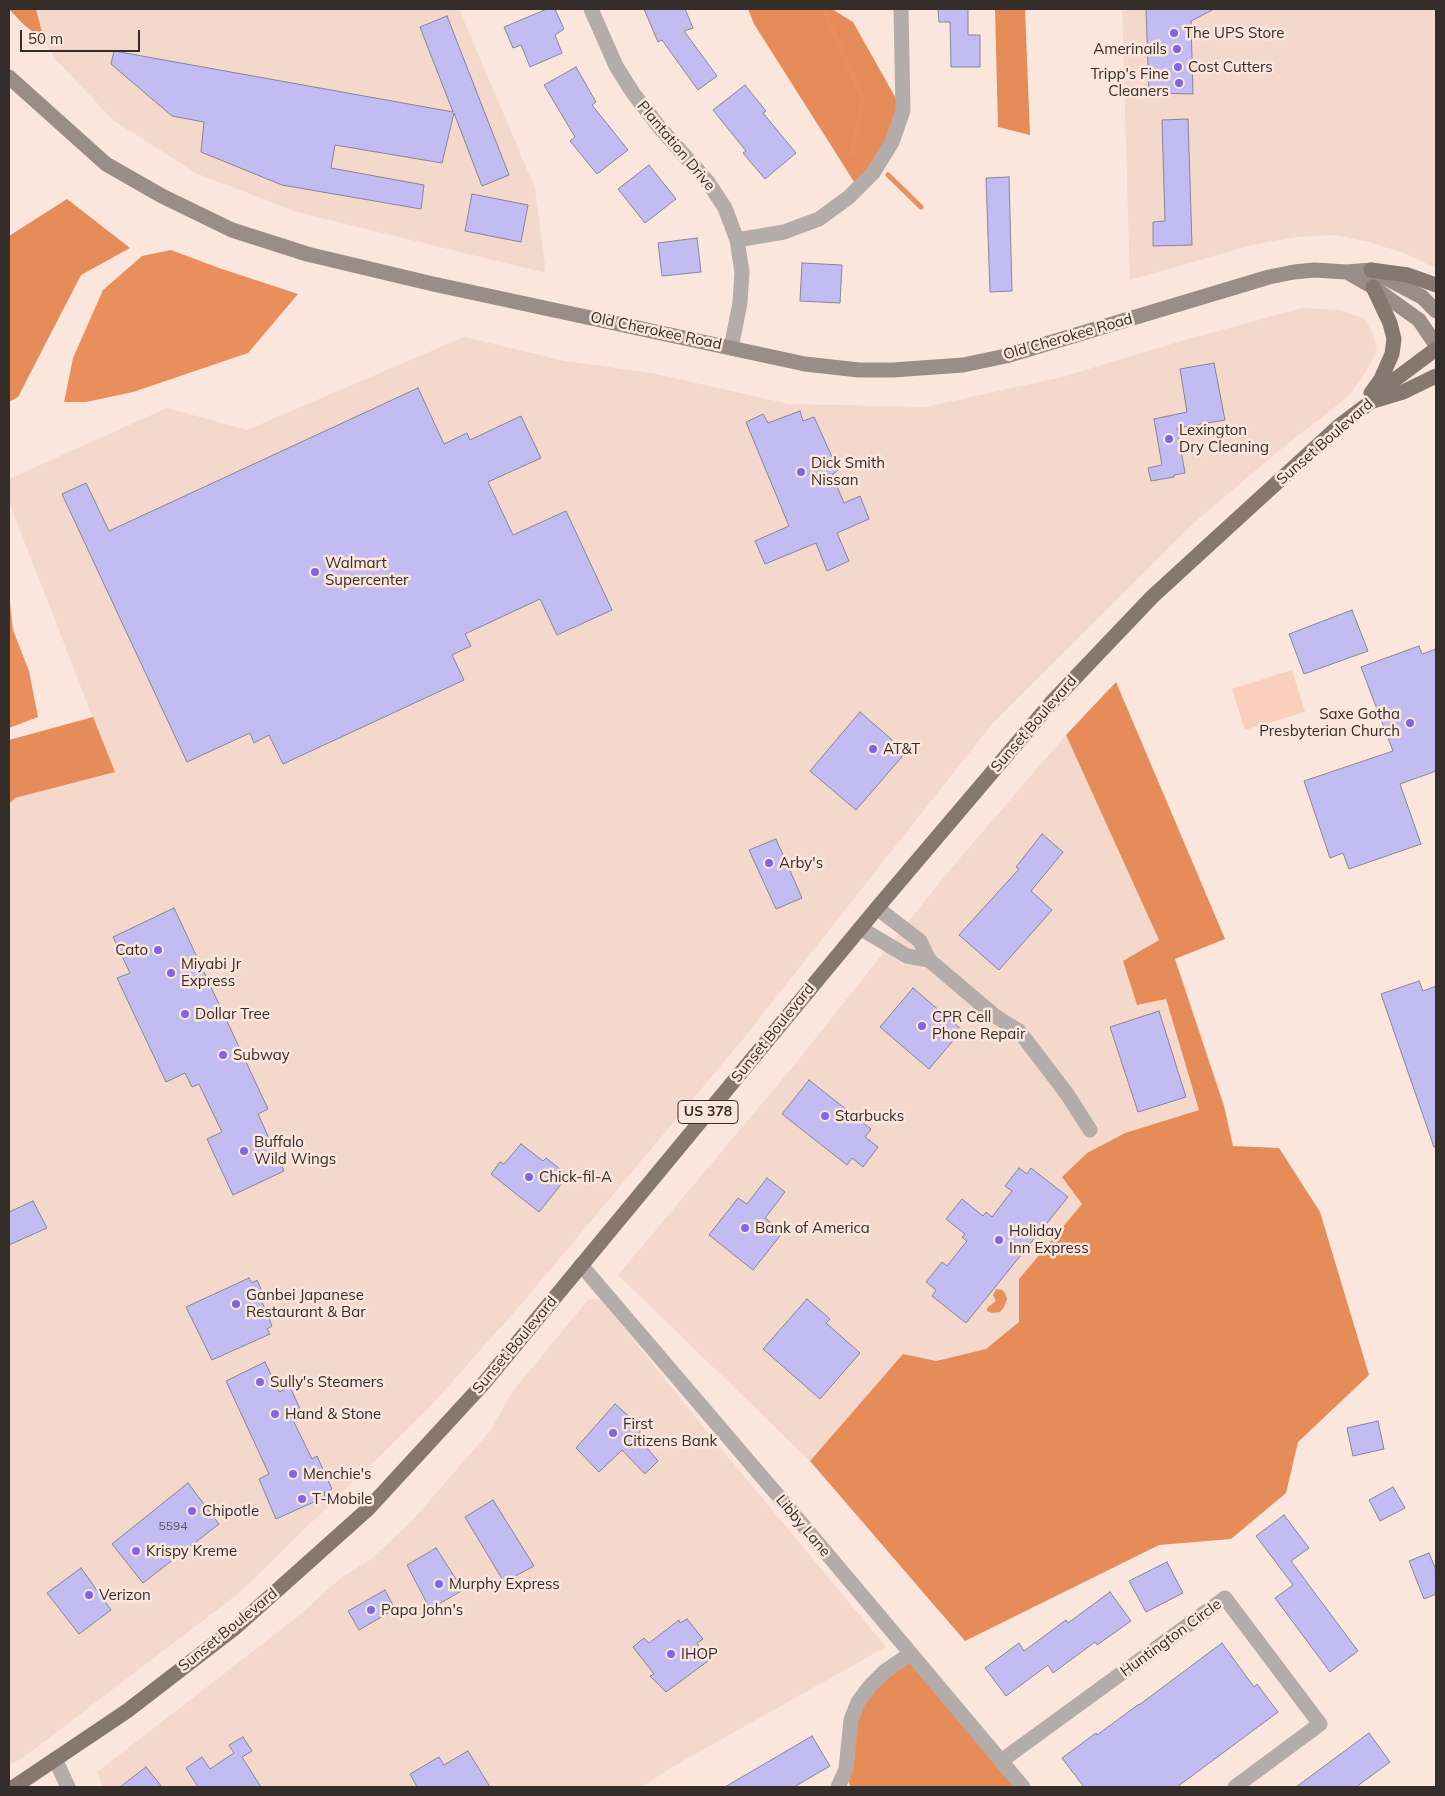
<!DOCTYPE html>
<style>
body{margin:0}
#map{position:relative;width:1445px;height:1796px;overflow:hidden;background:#fae6dc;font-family:Mulish,sans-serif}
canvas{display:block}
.frame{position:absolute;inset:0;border:10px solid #342d29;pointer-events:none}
.scale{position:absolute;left:20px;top:30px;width:120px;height:22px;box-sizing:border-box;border:2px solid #342d29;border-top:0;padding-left:6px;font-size:15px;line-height:18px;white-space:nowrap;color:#342d29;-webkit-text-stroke:4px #fae6dc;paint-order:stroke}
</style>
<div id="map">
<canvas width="1445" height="1796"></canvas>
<div class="frame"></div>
<div class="scale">50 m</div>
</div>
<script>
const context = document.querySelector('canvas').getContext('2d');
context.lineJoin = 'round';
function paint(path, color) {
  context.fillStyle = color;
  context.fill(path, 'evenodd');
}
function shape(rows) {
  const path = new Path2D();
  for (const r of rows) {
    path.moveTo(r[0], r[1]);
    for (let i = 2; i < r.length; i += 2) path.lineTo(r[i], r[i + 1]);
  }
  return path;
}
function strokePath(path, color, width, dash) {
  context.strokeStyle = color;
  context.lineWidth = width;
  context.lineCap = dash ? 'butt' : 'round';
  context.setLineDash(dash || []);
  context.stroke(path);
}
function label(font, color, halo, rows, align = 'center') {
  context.font = font + ' Mulish,sans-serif';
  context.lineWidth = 5;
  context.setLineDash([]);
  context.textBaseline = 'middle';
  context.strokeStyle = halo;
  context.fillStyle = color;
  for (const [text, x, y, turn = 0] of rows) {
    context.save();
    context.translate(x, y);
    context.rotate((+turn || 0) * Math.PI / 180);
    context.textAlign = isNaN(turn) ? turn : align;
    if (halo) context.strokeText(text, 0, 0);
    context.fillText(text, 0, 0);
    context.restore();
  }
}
const built = shape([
 [36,9,459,9,535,188,546,273,297,212,198,174,114,121,56,60,44,40],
 [1122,9,1436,9,1436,268,1404,253,1369,242,1335,235,1296,237,1252,245,1130,280],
 [1302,308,1340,310,1364,318,1372,332,1377,350,1368,368,1349,396,1276,453,1196,521,992,724,743,1039,524,1301,427,1410,239,1593,24,1757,9,1765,9,804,15,798,114,772,9,502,9,479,167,408,247,430,464,337,565,361,652,373,788,404,926,407,1062,377,1185,340],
 [1066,735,1159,940,1123,961,1137,1005,1166,999,1199,1110,1125,1133,1087,1153,1062,1177,1082,1204,1019,1279,1019,1322,986,1349,936,1361,903,1354,810,1461,618,1275,796,1063,943,878],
 [598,1299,604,1303,713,1439,886,1647,672,1767,642,1787,103,1787,97,1772,296,1618,341,1578,371,1559,412,1521,490,1431,513,1391,588,1300]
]);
const green = shape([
 [1292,670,1305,712,1245,730,1232,689]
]);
const forest = shape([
 [9,9,36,9,44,40,24,25],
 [748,9,832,9,853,22,903,111,858,188,754,24],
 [995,9,1025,9,1030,135,998,127],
 [67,199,130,248,81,275,18,397,9,402,9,236],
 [1116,682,1225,939,1175,959,1224,1106,1233,1146,1279,1148,1320,1212,1369,1375,1298,1442,1286,1493,1231,1539,1159,1545,965,1641,810,1461,903,1354,936,1361,986,1349,1019,1322,1019,1279,1082,1204,1062,1177,1087,1153,1125,1133,1199,1110,1166,999,1137,1005,1123,961,1159,940,1066,735],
 [93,717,115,772,15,798,9,804,9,740],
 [910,1654,1023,1787,850,1787,846,1769,858,1702]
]);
const water = shape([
 [171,250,219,268,298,294,248,353,133,392,86,402,64,402,73,358,103,290,142,256],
 [9,594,13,630,29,671,38,717,9,728],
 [996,1289,1002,1290,1005,1293,1007,1299,1004,1307,1000,1312,992,1313,987,1311,987,1308,996,1301,993,1295]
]);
const stream = shape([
 [826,9,828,20,863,99,852,153],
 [888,175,921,207]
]);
const building = shape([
 [547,9,555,9,564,29,555,35,562,53,530,67,521,45,513,48,504,27,547,9],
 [644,9,685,9,693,28,684,31,717,76,698,90,662,40,658,42,644,9],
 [938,9,968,9,968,35,980,35,980,67,951,67,950,22,939,22,938,9],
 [1146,9,1214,9,1191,21,1193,94,1149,93,1146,9],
 [447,16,509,175,482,186,454,113,442,163,335,145,331,168,424,185,421,209,282,185,201,152,204,122,172,116,111,64,114,51,453,112,420,27,447,16],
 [576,67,596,102,592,105,628,150,597,174,570,141,575,137,544,85,576,67],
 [745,85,766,111,763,113,796,153,765,179,743,153,746,151,713,110,745,85],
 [1188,119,1192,245,1153,246,1153,222,1165,221,1162,120,1188,119],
 [649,165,676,199,645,223,618,189,649,165],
 [1009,177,1012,291,990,292,986,178,1009,177],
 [472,194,528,205,521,242,465,231,472,194],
 [697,238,701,272,662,276,658,243,697,238],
 [802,263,842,265,840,303,800,301,802,263],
 [1214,363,1225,420,1177,428,1185,473,1174,475,1174,477,1151,481,1148,468,1162,465,1154,419,1187,412,1180,369,1214,363],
 [418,388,444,444,467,433,470,440,521,416,541,458,488,482,513,535,566,511,612,610,557,635,540,599,465,634,471,646,452,655,464,680,283,764,269,735,254,743,250,733,187,762,62,494,86,483,109,531,418,388],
 [800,411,803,421,814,417,838,470,832,475,844,503,860,496,869,519,837,533,849,561,827,571,816,543,765,564,755,541,789,526,746,422,763,414,768,423,800,411],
 [1352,610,1368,651,1304,674,1289,634,1352,610],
 [1419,646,1422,654,1436,649,1436,771,1400,784,1421,844,1349,869,1343,853,1330,858,1304,781,1393,751,1361,667,1419,646],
 [860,712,906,752,856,810,810,771,860,712],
 [1042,834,1063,852,1031,891,1052,910,999,970,959,935,1019,869,1016,867,1042,834],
 [776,839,802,898,776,909,749,850,776,839],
 [174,908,268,1109,258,1114,284,1171,233,1195,207,1139,222,1132,199,1084,192,1087,185,1073,166,1082,117,978,130,973,113,937,174,908],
 [1419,981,1423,991,1436,986,1436,1147,1434,1147,1381,994,1419,981],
 [913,988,962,1030,929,1069,880,1027,913,988],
 [1159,1011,1186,1097,1138,1112,1110,1027,1159,1011],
 [809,1080,871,1129,865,1137,878,1147,863,1167,852,1158,847,1165,782,1114,809,1080],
 [521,1144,543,1161,546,1158,565,1173,560,1180,563,1182,539,1212,491,1174,500,1162,504,1164,521,1144],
 [1019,1168,1027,1174,1031,1168,1068,1197,966,1323,932,1296,936,1290,926,1282,942,1262,947,1266,967,1241,962,1237,965,1234,946,1219,962,1199,983,1216,986,1212,992,1217,1012,1191,1005,1186,1019,1168],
 [767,1178,785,1192,765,1218,783,1232,753,1270,709,1235,738,1198,747,1204,767,1178],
 [33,1201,47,1228,9,1245,9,1212,33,1201],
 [249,1278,252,1283,257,1280,266,1300,262,1302,272,1326,267,1329,270,1334,212,1360,186,1307,249,1278],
 [807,1299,830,1319,826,1323,860,1353,820,1399,763,1349,807,1299],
 [265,1362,279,1392,290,1387,300,1409,290,1414,312,1459,317,1456,332,1489,324,1493,325,1497,276,1519,259,1479,269,1474,226,1381,265,1362],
 [615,1404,642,1428,637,1436,658,1461,645,1474,622,1450,599,1472,576,1448,615,1404],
 [1378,1421,1384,1449,1353,1456,1347,1428,1378,1421],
 [188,1483,219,1524,143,1583,112,1544,188,1483],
 [1393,1487,1405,1508,1380,1521,1369,1500,1393,1487],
 [493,1500,534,1566,504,1582,465,1517,493,1500],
 [1284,1515,1309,1548,1291,1561,1358,1651,1330,1672,1275,1598,1293,1585,1256,1536,1284,1515],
 [436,1548,463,1590,430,1609,407,1565,436,1548],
 [1429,1553,1436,1570,1436,1594,1424,1599,1409,1561,1429,1553],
 [1167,1562,1183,1593,1146,1612,1129,1581,1167,1562],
 [81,1568,111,1610,79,1634,47,1593,81,1568],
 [385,1590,395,1609,359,1630,348,1611,385,1590],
 [1110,1592,1131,1621,1097,1645,1095,1642,1053,1673,1048,1665,1006,1696,985,1668,1019,1643,1024,1651,1066,1620,1068,1623,1110,1592],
 [687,1619,703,1639,697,1643,708,1661,666,1692,650,1676,654,1674,633,1647,644,1638,649,1643,679,1620,680,1623,687,1619],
 [1222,1643,1254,1687,1257,1684,1278,1712,1177,1787,1084,1787,1062,1758,1096,1733,1097,1735,1139,1704,1139,1705,1222,1643],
 [1369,1733,1390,1762,1356,1787,1296,1787,1369,1733],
 [812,1736,830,1766,794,1787,725,1787,812,1736],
 [243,1737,252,1751,242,1757,261,1787,198,1787,186,1768,202,1757,210,1769,234,1753,229,1745,243,1737],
 [468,1751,490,1787,417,1787,410,1774,439,1757,444,1765,468,1751],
 [146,1767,162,1787,120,1787,146,1767]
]);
const street = shape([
 [591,9,616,66,633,93,660,128,708,182,725,208,737,240,742,272,740,303,731,348],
 [737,240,784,232,819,219,849,197,873,173,892,142,903,111,901,9],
 [877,908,920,941,929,960,995,1016,1019,1031,1067,1094,1090,1130],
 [860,928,907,956,929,960],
 [581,1265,786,1505,1023,1787],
 [55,1759,68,1787],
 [1001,1761,1225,1598,1320,1724,1235,1787],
 [838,1787,846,1769,851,1720,858,1702,870,1686,884,1672,910,1654]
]);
const secondary = shape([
 [9,77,106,164,162,196,232,230,307,254,433,284,805,364,859,370,893,370,963,365,1006,356,1269,277,1294,272,1314,270,1347,272,1371,270,1422,297,1436,311],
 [1347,272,1373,287,1419,320,1436,345]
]);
const primary = shape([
 [1371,270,1408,275,1436,285],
 [1371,393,1381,379,1392,354,1394,339,1390,323,1373,287],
 [1373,401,1403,392,1436,376],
 [14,1787,127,1711,236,1627,368,1509,484,1383,877,908,1051,703,1152,597,1212,542,1339,426,1372,401,1393,381,1436,349]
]);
const markers = [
 [1174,33,5,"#7f66e2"],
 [1177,49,5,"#7f66e2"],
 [1178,67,5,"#7f66e2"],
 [1179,83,5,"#7f66e2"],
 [1169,439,5,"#7f66e2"],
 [801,472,5,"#7f66e2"],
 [315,572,5,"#7f66e2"],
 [1410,723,5,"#7f66e2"],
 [873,749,5,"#7f66e2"],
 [769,863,5,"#7f66e2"],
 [158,950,5,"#7f66e2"],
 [171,973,5,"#7f66e2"],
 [185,1014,5,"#7f66e2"],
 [922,1026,5,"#7f66e2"],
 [223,1055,5,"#7f66e2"],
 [825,1116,5,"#7f66e2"],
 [244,1151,5,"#7f66e2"],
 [529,1177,5,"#7f66e2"],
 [745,1228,5,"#7f66e2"],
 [999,1240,5,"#7f66e2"],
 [236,1304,5,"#7f66e2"],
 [260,1382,5,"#7f66e2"],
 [275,1414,5,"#7f66e2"],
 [613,1433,5,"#7f66e2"],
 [293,1474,5,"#7f66e2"],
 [302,1499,5,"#7f66e2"],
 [192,1511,5,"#7f66e2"],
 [136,1551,5,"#7f66e2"],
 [439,1584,5,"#7f66e2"],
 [89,1595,5,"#7f66e2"],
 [371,1610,5,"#7f66e2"],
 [671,1654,5,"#7f66e2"]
];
const numberNames = [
 ["5594",173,1526]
];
const shields = [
 [708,1112,60]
];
const shieldNames = [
 ["US 378",708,1112]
];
const poiNames = [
 ["The UPS Store",1184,33],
 ["Amerinails",1167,49,"right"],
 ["Cost Cutters",1188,67],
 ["Tripp's Fine",1169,74,"right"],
 ["Cleaners",1169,91,"right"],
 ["Lexington",1179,430],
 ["Dry Cleaning",1179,447],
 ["Dick Smith",811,463],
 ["Nissan",811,480],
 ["Walmart",325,563],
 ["Supercenter",325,580],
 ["Saxe Gotha",1400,714,"right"],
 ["Presbyterian Church",1400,731,"right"],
 ["AT&T",883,749],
 ["Arby's",779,863],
 ["Cato",148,950,"right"],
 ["Miyabi Jr",181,964],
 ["Express",181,981],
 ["Dollar Tree",195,1014],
 ["CPR Cell",932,1017],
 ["Phone Repair",932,1034],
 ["Subway",233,1055],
 ["Starbucks",835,1116],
 ["Buffalo",254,1142],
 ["Wild Wings",254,1159],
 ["Chick-fil-A",539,1177],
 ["Bank of America",755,1228],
 ["Holiday",1009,1231],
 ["Inn Express",1009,1248],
 ["Ganbei Japanese",246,1295],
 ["Restaurant & Bar",246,1312],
 ["Sully's Steamers",270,1382],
 ["Hand & Stone",285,1414],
 ["First",623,1424],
 ["Citizens Bank",623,1441],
 ["Menchie's",303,1474],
 ["T-Mobile",312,1499],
 ["Chipotle",202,1511],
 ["Krispy Kreme",146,1551],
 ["Murphy Express",449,1584],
 ["Verizon",99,1595],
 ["Papa John's",381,1610],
 ["IHOP",681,1654]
];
const streetNames = [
 ["Plantation Drive",676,146,50],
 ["Old Cherokee Road",656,331,12],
 ["Old Cherokee Road",1068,337,-16],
 ["Sunset Boulevard",1325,442,-41],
 ["Sunset Boulevard",1034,724,-49],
 ["Sunset Boulevard",773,1033,-51],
 ["Sunset Boulevard",515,1345,-50],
 ["Libby Lane",803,1526,50],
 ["Sunset Boulevard",228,1630,-39],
 ["Huntington Circle",1171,1638,-36]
];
paint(built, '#f3d8cb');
paint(green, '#f8d0bb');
paint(forest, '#e68c59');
paint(water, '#e98f5c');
strokePath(stream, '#e98f5c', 5);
paint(building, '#c2bcf3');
strokePath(building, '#868596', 1);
strokePath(street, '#b4aca8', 15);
strokePath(secondary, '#998d87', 15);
strokePath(primary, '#867770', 15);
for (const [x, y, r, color] of markers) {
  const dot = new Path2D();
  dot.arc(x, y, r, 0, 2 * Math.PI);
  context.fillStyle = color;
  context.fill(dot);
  strokePath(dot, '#fae6dc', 2);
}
label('12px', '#58515c', null, numberNames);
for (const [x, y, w] of shields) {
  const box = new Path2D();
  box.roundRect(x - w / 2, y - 11.5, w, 23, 4);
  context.fillStyle = '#fae6dc';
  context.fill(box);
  strokePath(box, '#342d29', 1);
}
label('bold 14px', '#342d29', null, shieldNames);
label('15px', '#342d29', '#fae6dc', poiNames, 'left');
label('15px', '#342d29', '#fae6dc', streetNames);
</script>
